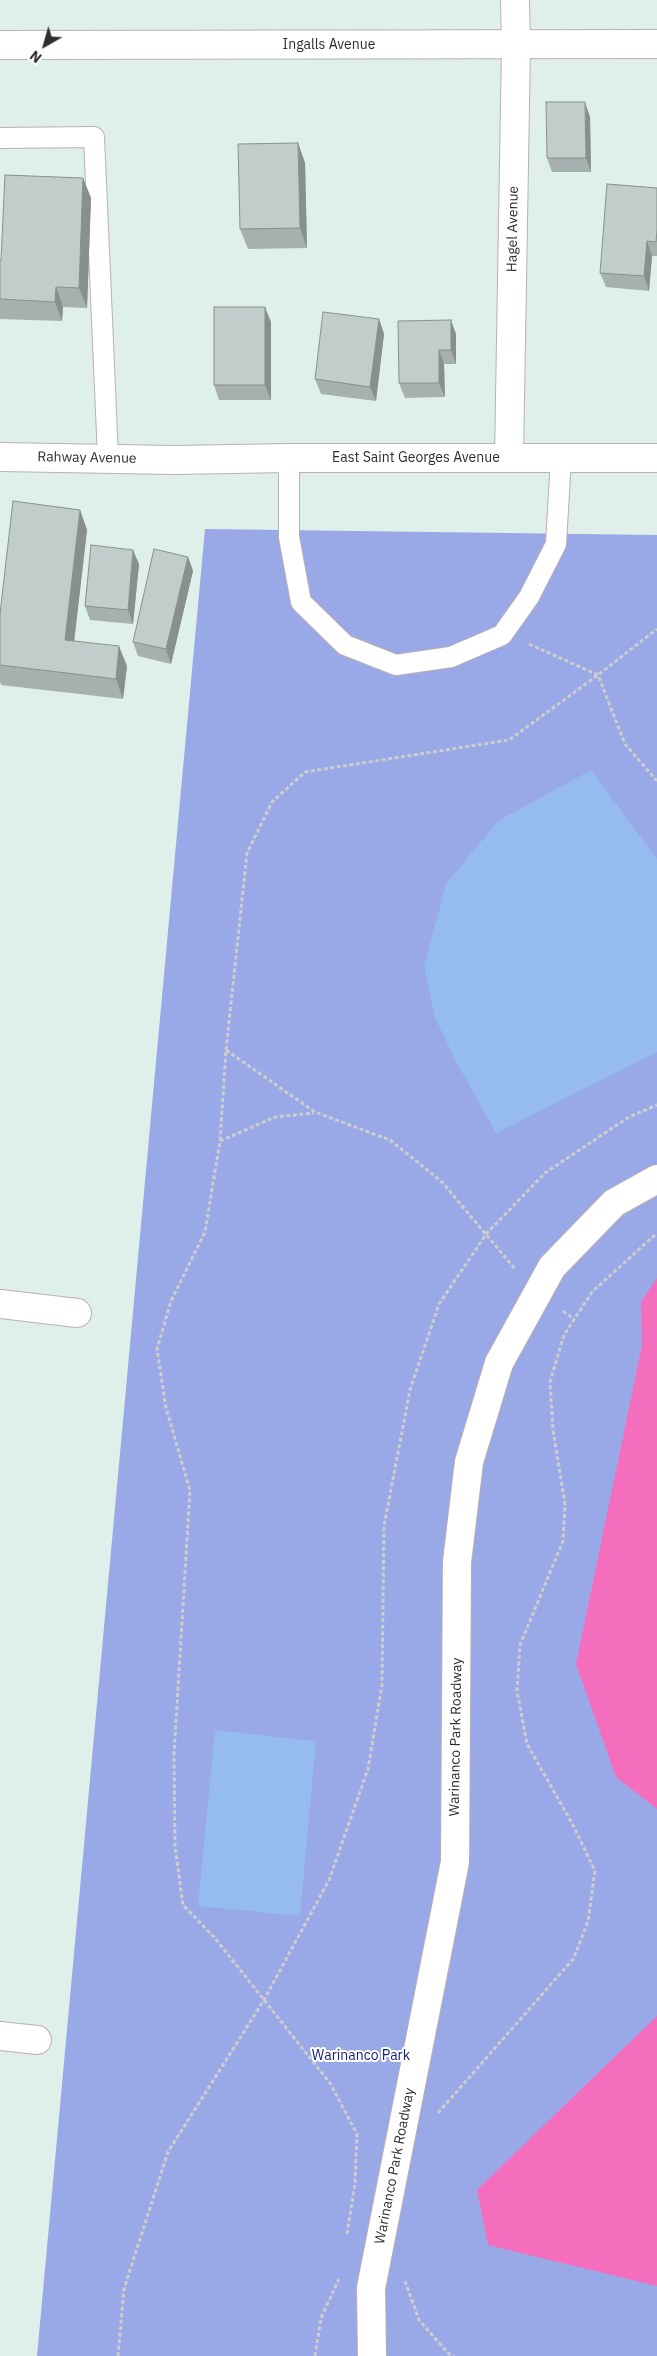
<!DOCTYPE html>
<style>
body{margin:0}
#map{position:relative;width:657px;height:2356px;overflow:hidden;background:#dfefea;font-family:"IBM Plex Sans",sans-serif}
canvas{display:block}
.north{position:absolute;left:20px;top:20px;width:50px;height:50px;-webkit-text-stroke:4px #fff;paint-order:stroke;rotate:218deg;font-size:14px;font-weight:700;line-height:20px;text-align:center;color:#2d2d2d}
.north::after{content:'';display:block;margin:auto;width:18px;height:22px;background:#2d2d2d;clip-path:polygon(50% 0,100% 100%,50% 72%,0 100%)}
</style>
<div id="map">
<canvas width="657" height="2356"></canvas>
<div class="north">N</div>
</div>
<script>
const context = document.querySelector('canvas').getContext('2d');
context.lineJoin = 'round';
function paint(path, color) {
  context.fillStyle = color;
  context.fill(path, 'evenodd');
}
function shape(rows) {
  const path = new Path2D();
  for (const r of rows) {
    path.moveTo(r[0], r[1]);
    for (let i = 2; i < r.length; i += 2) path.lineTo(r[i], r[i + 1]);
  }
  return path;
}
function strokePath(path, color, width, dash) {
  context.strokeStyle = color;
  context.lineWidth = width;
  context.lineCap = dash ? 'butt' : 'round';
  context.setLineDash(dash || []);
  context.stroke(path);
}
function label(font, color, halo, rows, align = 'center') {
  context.font = font + ' "IBM Plex Sans",sans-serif';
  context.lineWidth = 4;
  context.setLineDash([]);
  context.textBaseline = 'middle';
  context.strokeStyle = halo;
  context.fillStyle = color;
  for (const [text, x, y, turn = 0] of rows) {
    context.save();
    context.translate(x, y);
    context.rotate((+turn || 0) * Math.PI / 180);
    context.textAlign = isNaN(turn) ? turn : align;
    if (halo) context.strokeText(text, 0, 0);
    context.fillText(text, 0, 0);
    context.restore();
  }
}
const green = shape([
 [205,529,657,535,657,2356,37,2356]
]);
const pitch = shape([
 [591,770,657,859,657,1052,496,1133,459,1067,435,1018,424,966,446,884,498,821],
 [215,1730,316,1741,300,1916,198,1906]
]);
const water = shape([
 [657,1278,657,1809,616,1777,576,1664,642,1345,641,1302],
 [657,2016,657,2286,488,2245,477,2190]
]);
const path = shape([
 [529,644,598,675,625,744,657,781],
 [226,1050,315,1112,390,1140,442,1182,515,1269],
 [220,1141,275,1117,314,1113],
 [563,1311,574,1319],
 [438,2113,574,1958,588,1921,595,1871,573,1825,527,1744,517,1691,520,1645,563,1541,565,1504,553,1430,550,1382,564,1335,592,1292,657,1233],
 [347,2234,355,2184,357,2134,330,2083,214,1937,183,1905,175,1846,174,1754,190,1490,166,1408,157,1349,171,1301,205,1232,220,1141,226,1050,247,853,272,802,305,772,509,740,598,675,657,629],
 [405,2281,419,2320,449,2354,454,2356],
 [118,2356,124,2289,168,2152,264,2000,329,1880,368,1769,382,1685,384,1526,410,1390,439,1304,487,1233,545,1173,629,1117,657,1105],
 [315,2356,321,2318,339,2279]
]);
const service = shape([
 [0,138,94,137,108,457],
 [289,458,289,537,301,602,345,645,396,665,451,657,502,635,529,597,556,544,561,458]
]);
const minor = shape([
 [0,45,657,44],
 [509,458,516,45,515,0],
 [0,1304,77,1313],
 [0,2036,37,2040],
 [372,2356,371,2288,455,1862,457,1562,469,1462,499,1363,552,1267,614,1203,657,1179]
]);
const secondary = shape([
 [0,457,174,460,289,458,657,458]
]);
const wall = shape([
 [590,117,591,172,552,172,547,158],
 [298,143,305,163,307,248,248,249,240,229],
 [83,178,91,198,87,308,63,307,62,321,0,319,0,260,1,260],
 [657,188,657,256,652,256,649,291,606,287,600,273],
 [379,319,384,334,376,401,321,394,315,379],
 [271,322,271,400,219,400,214,385],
 [456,334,456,364,444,364,445,397,405,398,399,383],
 [80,510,87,530,74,641,127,666,123,699,1,685,0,681,0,614],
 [188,557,193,571,171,664,138,656,133,642],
 [139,564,133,624,90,620,85,606]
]);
const shadedWall = shape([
 [585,102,590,117,591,172,586,158],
 [298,143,305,163,307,248,300,228],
 [83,178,91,198,87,308,79,288],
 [647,241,652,256,649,291,644,276],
 [56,287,63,307,62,321,55,302],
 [265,307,271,322,271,400,265,385],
 [379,319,384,334,376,401,370,387],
 [451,320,456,334,456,364,451,350],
 [439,350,444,364,445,397,439,383],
 [80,510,87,530,72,660,65,640],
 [133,550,139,564,133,624,128,610],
 [188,557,193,571,171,664,166,649],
 [119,646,127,666,123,699,116,679]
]);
const building = shape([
 [546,102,585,102,586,158,547,158,546,102],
 [298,143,300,228,240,229,238,144,298,143],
 [5,175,83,178,79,288,56,287,55,302,0,299,0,260,1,260,5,175],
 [607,184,657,188,657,230,656,242,647,241,644,276,600,273,607,184],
 [214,307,265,307,265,385,214,385,214,307],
 [323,312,379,319,370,387,315,379,323,312],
 [451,320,451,350,439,350,439,383,399,383,398,321,451,320],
 [13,501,80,510,65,640,119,646,116,679,0,665,0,614,13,501],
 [91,545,133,550,128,610,85,606,91,545],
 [154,549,188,557,166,649,133,642,154,549]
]);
const streetNames = [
 ["Ingalls Avenue",329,45],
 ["Hagel Avenue",513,229,-89],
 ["Rahway Avenue",87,458,1],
 ["East Saint Georges Avenue",416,458],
 ["Warinanco Park Roadway",456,1737,-89],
 ["Warinanco Park Roadway",395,2166,-79]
];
const parkNames = [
 ["Warinanco Park",361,2056]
];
paint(green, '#99a8e7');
paint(pitch, '#95bbef');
paint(water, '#f56ebd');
strokePath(service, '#bdafb0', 22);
strokePath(minor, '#bdafb0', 30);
strokePath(secondary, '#bdafb0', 30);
strokePath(path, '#cdcdcd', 3, [4, 2.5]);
strokePath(service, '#fff', 20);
strokePath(minor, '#fff', 28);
strokePath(secondary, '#fff', 28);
paint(wall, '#a6b0ae');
paint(shadedWall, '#87908d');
paint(building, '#c1cdca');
strokePath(building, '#87908d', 1);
label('14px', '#2d2d2d', '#fff', streetNames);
label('14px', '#171d6f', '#fff', parkNames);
</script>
